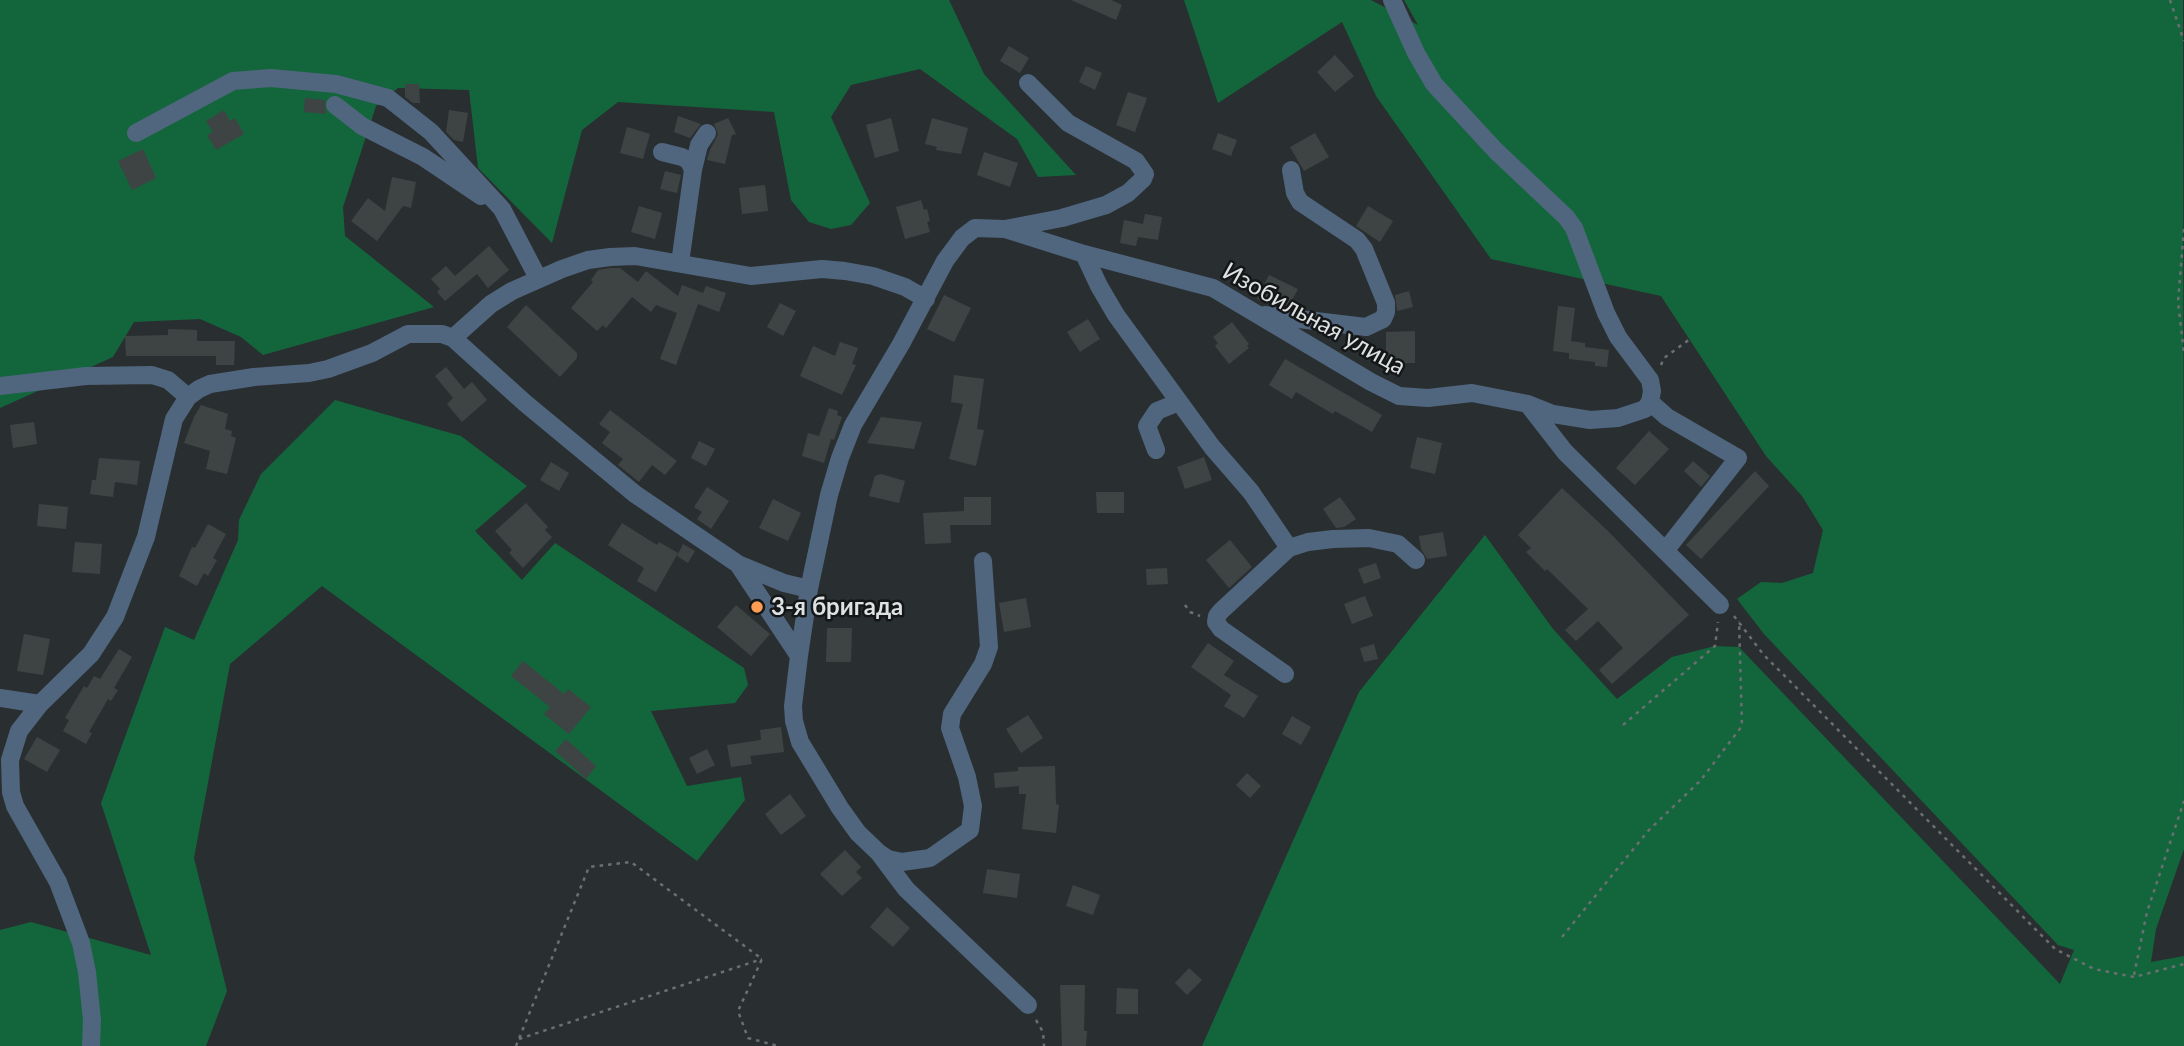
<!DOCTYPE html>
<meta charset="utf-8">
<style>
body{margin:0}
canvas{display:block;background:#292e30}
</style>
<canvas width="2184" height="1046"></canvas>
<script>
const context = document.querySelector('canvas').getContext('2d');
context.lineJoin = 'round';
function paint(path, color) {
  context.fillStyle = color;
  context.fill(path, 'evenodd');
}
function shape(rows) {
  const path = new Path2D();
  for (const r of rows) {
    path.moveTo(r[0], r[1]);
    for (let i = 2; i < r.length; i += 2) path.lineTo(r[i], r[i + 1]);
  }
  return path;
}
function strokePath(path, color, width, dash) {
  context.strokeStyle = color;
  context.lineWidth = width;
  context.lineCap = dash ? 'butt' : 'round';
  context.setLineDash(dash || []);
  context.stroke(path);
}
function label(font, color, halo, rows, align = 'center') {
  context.font = font + ' Lato,sans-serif';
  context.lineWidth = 5;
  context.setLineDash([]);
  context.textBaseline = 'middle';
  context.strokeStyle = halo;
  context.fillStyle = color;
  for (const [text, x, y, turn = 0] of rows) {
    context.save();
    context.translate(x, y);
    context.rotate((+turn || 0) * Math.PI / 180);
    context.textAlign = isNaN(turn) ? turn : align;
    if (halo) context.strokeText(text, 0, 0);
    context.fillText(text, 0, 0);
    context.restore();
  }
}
const green = shape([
 [0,0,949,0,984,74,1076,175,1038,177,1017,139,920,69,851,85,831,117,870,203,851,225,831,229,809,222,791,200,774,112,618,102,582,130,552,243,478,168,469,90,398,88,376,106,343,207,345,236,434,307,263,355,241,337,200,319,134,322,113,357,0,408],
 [1184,0,1371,0,1418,25,1404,0,2183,0,2184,849,2156,929,2151,962,2184,956,2184,1046,1202,1046,1359,692,1485,535,1553,629,1617,699,1672,657,1715,646,1739,647,2060,984,2074,950,2058,945,1764,634,1737,599,1761,582,1782,583,1813,573,1823,530,1802,496,1766,456,1661,296,1491,259,1376,96,1342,22,1218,103],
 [335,400,461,436,527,486,475,531,522,580,555,543,744,668,748,685,735,703,651,711,687,786,741,777,745,800,697,861,322,586,230,664,194,858,227,991,206,1046,0,1046,0,930,31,922,151,955,101,803,165,627,194,640,238,540,239,520,261,474]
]);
const building = shape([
 [1071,0,1111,0,1122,5,1116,20],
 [1009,46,1029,58,1020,73,1000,61],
 [1335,55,1354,76,1335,92,1317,72],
 [1086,66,1102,73,1095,90,1079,82],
 [405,84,419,84,420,103,413,103,405,97],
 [1128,92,1147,98,1135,132,1116,125],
 [305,98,325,100,326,114,304,112],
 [224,110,230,121,235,118,244,134,216,150,207,135,213,132,206,121],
 [449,110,468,113,463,142,454,140,446,132],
 [678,116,701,124,690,138,674,132],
 [728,118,736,134,732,135,725,164,707,160,710,150,718,134,714,124],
 [891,118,899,151,875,158,866,125],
 [932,118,968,128,961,154,936,150,937,147,925,144],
 [627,127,650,134,643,159,620,153],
 [1218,133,1237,140,1231,156,1212,149],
 [1315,133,1329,157,1304,171,1290,147],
 [143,149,156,178,132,190,118,161],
 [984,152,1018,163,1010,187,977,175],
 [665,171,681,175,677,193,660,189],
 [392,177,416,182,411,208,403,206,377,241,351,221,368,198,385,211],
 [765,185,768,211,742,214,739,188],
 [921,200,924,210,927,209,930,221,927,222,930,232,905,239,896,207],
 [639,206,662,213,655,239,631,232],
 [1368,206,1393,221,1380,242,1356,226],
 [1145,214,1162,217,1158,240,1138,237,1136,246,1120,243,1124,220,1143,224],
 [489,246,509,270,488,288,477,274,445,301,437,292,440,289,431,279,446,266,455,276],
 [611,268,620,268,638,282,646,271,678,296,682,285,703,293,706,286,726,293,719,312,698,304,676,365,660,359,677,313,656,305,651,312,632,297,606,328,603,325,597,331,571,308,593,282,591,280,598,270],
 [1269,275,1298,289,1289,306,1267,304,1257,299],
 [1409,291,1413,307,1397,311,1395,295],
 [944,295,971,308,954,342,927,329],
 [780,303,796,311,783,336,767,327],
 [526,305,577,353,577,358,560,377,507,327],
 [1558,306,1575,308,1571,341,1585,343,1585,347,1609,350,1607,367,1595,366,1595,362,1569,359,1569,353,1553,351],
 [1088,319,1100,339,1080,352,1067,332],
 [1232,322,1249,344,1247,346,1249,348,1229,364,1215,346,1218,343,1213,337],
 [168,329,197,330,197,341,235,341,234,365,216,365,216,356,126,356,125,336,168,335],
 [1415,331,1415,363,1386,363,1386,332],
 [840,342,858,348,852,364,856,365,842,395,800,376,813,346,835,356],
 [1285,359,1382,415,1372,432,1335,411,1333,414,1296,392,1292,399,1269,385],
 [446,367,464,389,472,382,487,400,462,422,447,404,453,398,435,376],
 [954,375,984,379,977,429,984,430,976,466,949,459,963,404,951,402],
 [201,405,228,414,225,429,232,431,231,436,236,438,227,474,206,469,210,451,184,443,194,417],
 [829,408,838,411,837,415,842,417,834,440,831,439,824,463,802,456,808,433,819,436],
 [610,410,677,461,665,475,652,465,639,482,618,465,623,459,602,443,610,432,599,424],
 [881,417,922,422,914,449,867,443],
 [34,422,37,444,13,448,10,425],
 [1649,431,1669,449,1635,485,1616,468],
 [1417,437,1442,443,1435,474,1410,468],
 [699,441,715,449,706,466,691,458],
 [1204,457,1212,480,1185,489,1177,467],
 [99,458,140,461,137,485,115,482,113,497,90,494,92,480,96,480],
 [1693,461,1710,476,1701,487,1684,471],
 [551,462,569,473,559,491,540,480],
 [1755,471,1769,486,1701,559,1686,545],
 [881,474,905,481,899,503,869,496,875,476],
 [707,487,729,501,711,529,697,519,702,512,694,507],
 [1562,488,1608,531,1689,615,1612,684,1599,670,1623,648,1598,621,1576,641,1565,630,1588,609,1547,569,1545,571,1526,552,1531,548,1518,535],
 [1096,492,1124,492,1124,513,1097,513],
 [964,497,991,497,991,525,950,525,951,543,925,544,923,513,964,511],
 [1340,497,1356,519,1344,527,1336,528,1323,509],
 [773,499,801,513,788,541,759,528],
 [526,503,548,527,545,530,552,537,523,568,509,553,512,550,495,531],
 [39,504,68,507,66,529,37,526],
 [622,523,657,545,659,542,678,553,656,592,637,581,644,568,608,545],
 [208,524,226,534,213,558,217,560,208,576,204,573,197,586,179,576,192,547,195,548],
 [1443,532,1447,556,1427,559,1421,549,1419,536],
 [1230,540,1252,567,1229,588,1206,560],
 [75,542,102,544,100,574,72,572],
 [683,544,695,551,688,563,677,556],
 [1376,563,1381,578,1364,584,1358,569],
 [1167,568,1168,584,1147,585,1146,569],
 [1365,596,1373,616,1352,624,1344,604],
 [1026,598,1031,627,1004,632,999,603],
 [736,605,770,634,751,656,717,627],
 [827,628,852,628,851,662,826,662],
 [24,634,50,639,43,675,17,671],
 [1208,643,1234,661,1224,675,1258,696,1244,718,1224,706,1231,695,1191,667],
 [1374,644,1378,659,1364,662,1360,648],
 [119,649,132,657,114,688,118,690,111,701,108,699,89,732,92,733,86,744,63,731,69,720,65,718,84,686,87,688,94,676,100,679],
 [523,661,564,694,568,689,591,707,569,734,544,714,550,707,511,676],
 [1028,715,1043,738,1021,753,1006,729],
 [1292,716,1311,727,1301,745,1282,734],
 [781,727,784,752,750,756,752,764,731,767,727,745,761,740,760,730],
 [37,737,60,750,47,772,24,759],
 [566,739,596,766,586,779,555,751],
 [707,749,715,765,697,774,689,758],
 [1055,766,1056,804,1059,805,1056,833,1022,829,1026,794,1019,794,1019,786,995,788,994,773,1018,771,1018,767],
 [1247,773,1261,786,1250,798,1236,785],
 [790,794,806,816,781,835,765,814],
 [845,850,861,867,856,872,862,878,842,896,820,874],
 [987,869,1020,874,1017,898,983,893],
 [1073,885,1100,895,1093,915,1066,906],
 [887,907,910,928,893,947,870,927],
 [1189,968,1202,980,1187,995,1175,983],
 [1060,985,1085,985,1084,1031,1087,1031,1086,1046,1062,1046],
 [1117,988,1138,989,1138,1014,1116,1014]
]);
const path = shape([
 [2170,0,2184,41],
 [2184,229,2178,302,2184,353],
 [1661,365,1664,358,1690,339],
 [1185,605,1190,612,1200,616],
 [1734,616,1763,654,2055,949,2094,969,2134,977,2184,964],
 [1623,725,1715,646,1718,622],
 [1562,937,1648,831,1700,781,1742,726,1739,621],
 [2134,975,2147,912,2184,801],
 [1036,1020,1043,1032,1044,1046],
 [519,1039,762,959],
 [516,1046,589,867,631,862,762,959,738,1011,748,1038,778,1046]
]);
const minor = shape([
 [335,105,362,126,423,157,481,196],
 [136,133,233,81,271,78,336,84,388,98,431,132,502,209,538,278],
 [662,152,682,157,689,161,693,170,680,263],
 [693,170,699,145,707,133],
 [1005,229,1062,218,1106,205,1128,193,1143,179,1145,174,1136,161,1068,123,1028,83],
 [1084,254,1099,286,1116,315,1212,447,1251,492,1289,548],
 [1265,315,1366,327,1383,319,1386,312,1386,303,1364,249,1357,240,1300,202,1295,193,1291,170],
 [453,338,491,304,512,291,562,269,588,260,610,257,635,256,751,276,822,269,845,271,873,276,905,287,926,299],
 [0,386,86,376,152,375,168,380,188,397],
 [1650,402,1667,417,1738,458,1665,551],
 [1530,407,1565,452,1720,605],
 [1156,450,1147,426,1157,411,1179,402],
 [738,564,799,656,793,706,794,721,800,742,840,808,858,833,879,853,888,859,902,862,930,858,970,830,973,806,967,777,950,728,952,714,983,664,989,647,983,561],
 [799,656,809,589,829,495,840,458,853,425,901,344,945,261,962,238,975,228,1005,229,1084,254,1213,288,1371,382,1399,396,1428,398,1472,393,1528,404,1553,414,1590,420,1618,418,1645,409,1650,402,1652,391,1650,380,1618,337,1606,313,1574,228,1566,217,1496,151,1434,84,1416,53,1392,0],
 [1285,674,1221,629,1216,622,1217,616,1221,611,1289,548,1308,542,1333,539,1369,538,1398,544,1416,560],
 [0,698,40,704],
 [879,853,906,889,1028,1005],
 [91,1046,92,1020,87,972,81,943,58,882,15,806,11,792,10,760,19,731,40,704,91,654,115,617,146,537,174,419,188,397,199,389,210,384,254,377,309,373,328,369,372,353,408,334,442,334,453,338,525,403,635,494,738,564,784,583,809,589]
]);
const markers = [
 [757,607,7,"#fc9d53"]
];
const streetNames = [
 ["Изобильная улица",1314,319,29]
];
const poiNames = [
 ["3-я бригада",771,607]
];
paint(green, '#13663c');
paint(building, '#3e4443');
strokePath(path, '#6b6f71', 2.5, [3.5, 5]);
strokePath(minor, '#50657e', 18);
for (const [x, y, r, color] of markers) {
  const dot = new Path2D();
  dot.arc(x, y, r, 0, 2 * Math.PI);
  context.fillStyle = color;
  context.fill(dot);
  strokePath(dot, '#141617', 2.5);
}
label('24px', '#dfe2e3', '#141617', streetNames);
label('bold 24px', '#dfe2e3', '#141617', poiNames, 'left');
</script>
